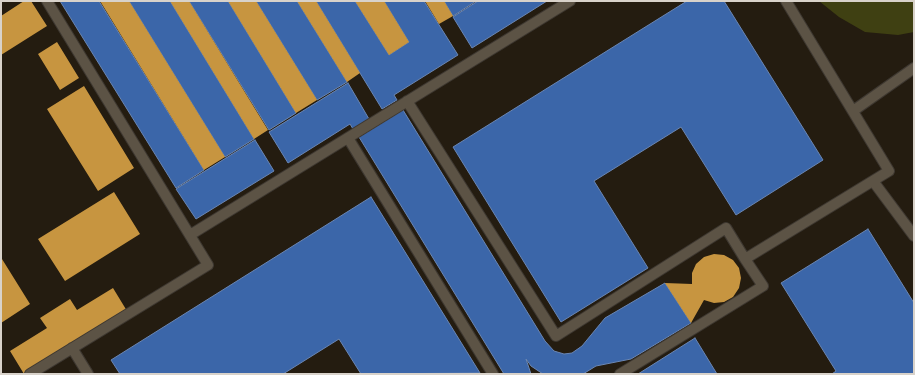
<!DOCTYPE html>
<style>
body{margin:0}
#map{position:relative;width:915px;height:375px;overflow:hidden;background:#241c10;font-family:"Source Sans 3",sans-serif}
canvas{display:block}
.frame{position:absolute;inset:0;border:2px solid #d8d2ca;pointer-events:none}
</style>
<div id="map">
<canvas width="915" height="375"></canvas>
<div class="frame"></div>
</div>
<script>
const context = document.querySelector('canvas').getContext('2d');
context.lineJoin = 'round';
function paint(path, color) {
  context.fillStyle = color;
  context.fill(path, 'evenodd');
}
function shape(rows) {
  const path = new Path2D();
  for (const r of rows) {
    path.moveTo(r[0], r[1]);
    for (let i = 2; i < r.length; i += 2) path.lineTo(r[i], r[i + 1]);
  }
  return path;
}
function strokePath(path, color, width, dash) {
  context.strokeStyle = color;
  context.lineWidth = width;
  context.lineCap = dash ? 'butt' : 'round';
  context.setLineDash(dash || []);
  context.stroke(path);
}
const green = shape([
 [819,1,914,1,914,32,898,35,865,32,839,17]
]);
const water = shape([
 [60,1,99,1,204,170,176,188,60,1],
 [129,1,170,1,254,139,225,157,129,1],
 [189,1,228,1,296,113,269,130,189,1],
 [256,1,297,1,347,82,317,100,256,1],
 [316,1,355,1,389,55,409,42,384,1,424,1,458,55,394,95,397,100,382,109,316,1],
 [444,1,476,1,453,16,444,1],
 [478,1,547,1,472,48,453,17,478,1],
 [687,1,724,1,823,160,736,215,681,127,594,181,648,268,561,322,453,147,687,1],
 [348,83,369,119,353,129,350,124,288,163,269,132,348,83],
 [403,110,545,341,554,351,564,354,572,353,582,346,605,318,665,283,691,323,631,359,596,366,583,374,543,374,531,366,526,359,531,374,504,374,359,137,403,110],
 [255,140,274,171,196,219,176,189,255,140],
 [371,197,480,373,361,374,339,339,283,374,120,374,111,360,371,197],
 [868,229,914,303,914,374,832,374,836,371,781,283,868,229],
 [695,338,717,374,638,374,695,338]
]);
const building = shape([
 [24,1,31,1,47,26,1,55,1,16],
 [100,1,129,1,225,157,204,170],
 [170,1,189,1,268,130,254,139],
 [228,1,256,1,317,100,296,113],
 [297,1,316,1,360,73,347,82],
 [355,1,384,1,409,42,389,55],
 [425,1,444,1,453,16,439,24],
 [57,42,79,78,60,90,38,54],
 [84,86,134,168,98,191,47,109],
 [114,192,140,234,65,281,38,239],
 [714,254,724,255,733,260,739,268,741,278,739,288,733,297,724,302,714,303,704,300,691,323,665,283,692,284,692,273,696,264,704,257],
 [1,259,2,259,30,304,1,323],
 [113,288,127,311,24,374,10,351,47,328,40,318,70,299,77,310]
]);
const minor = shape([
 [407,101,556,336,726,228,745,259],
 [853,111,914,68],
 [348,138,493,374],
 [873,181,914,236],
 [190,235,570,1],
 [72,348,88,374],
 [30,374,208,265,47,1],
 [620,374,763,286,745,259,889,171,786,1]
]);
paint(green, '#3f4012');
paint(water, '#3b66a9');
strokePath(water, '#6a86b3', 1);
paint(building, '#c79540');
strokePath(minor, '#3e3831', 12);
strokePath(minor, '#5c5345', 10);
</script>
